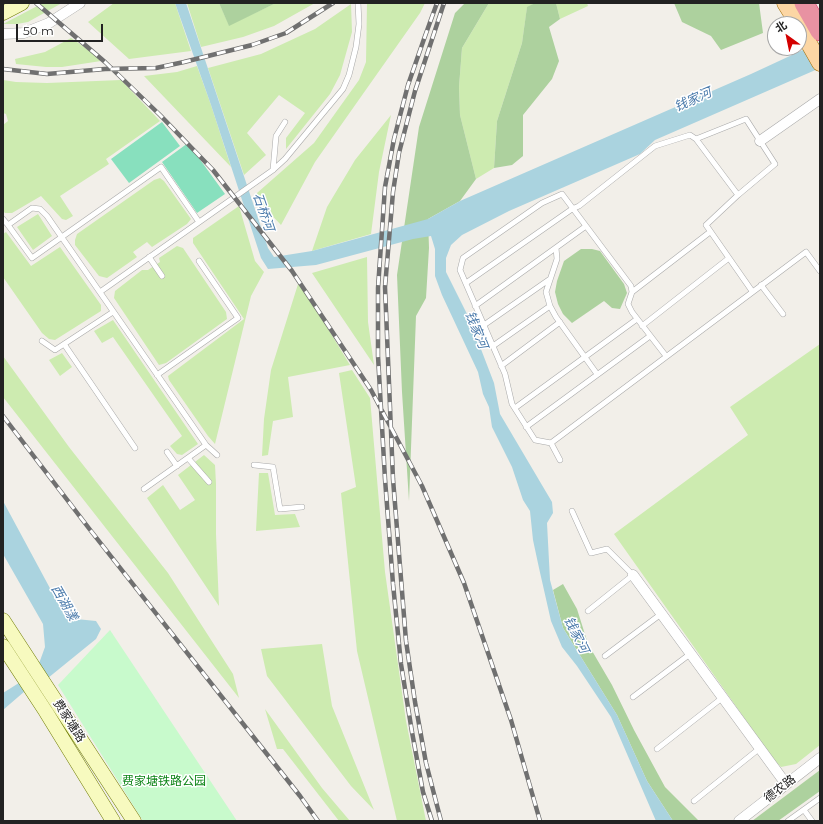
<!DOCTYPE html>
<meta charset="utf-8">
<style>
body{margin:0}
#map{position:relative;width:823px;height:824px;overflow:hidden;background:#f2efe9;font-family:Montserrat,"Noto Sans SC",sans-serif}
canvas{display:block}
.frame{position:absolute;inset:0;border:4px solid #222;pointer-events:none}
.north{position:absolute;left:767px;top:16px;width:40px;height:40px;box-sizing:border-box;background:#fff;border:1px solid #a7a7a7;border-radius:50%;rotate:327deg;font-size:11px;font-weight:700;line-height:16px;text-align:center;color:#222}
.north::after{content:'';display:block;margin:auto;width:14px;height:18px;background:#d40000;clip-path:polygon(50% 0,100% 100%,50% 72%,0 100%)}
.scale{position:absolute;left:16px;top:24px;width:87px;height:18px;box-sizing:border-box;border:2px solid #222;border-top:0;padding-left:5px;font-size:12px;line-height:14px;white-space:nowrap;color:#222;-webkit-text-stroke:3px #fff;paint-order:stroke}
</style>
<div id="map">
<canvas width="823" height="824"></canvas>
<div class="frame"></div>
<div class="north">北</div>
<div class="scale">50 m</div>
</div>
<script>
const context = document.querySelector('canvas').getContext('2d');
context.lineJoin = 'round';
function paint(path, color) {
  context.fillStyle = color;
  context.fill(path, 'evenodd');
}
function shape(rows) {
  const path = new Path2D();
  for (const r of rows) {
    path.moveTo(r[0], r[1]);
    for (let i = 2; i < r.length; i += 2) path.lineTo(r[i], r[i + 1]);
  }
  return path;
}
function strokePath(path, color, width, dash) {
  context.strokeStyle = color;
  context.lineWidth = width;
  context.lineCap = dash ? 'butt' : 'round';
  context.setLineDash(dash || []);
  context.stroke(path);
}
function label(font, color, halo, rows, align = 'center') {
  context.font = font + ' Montserrat,"Noto Sans SC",sans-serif';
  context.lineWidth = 3;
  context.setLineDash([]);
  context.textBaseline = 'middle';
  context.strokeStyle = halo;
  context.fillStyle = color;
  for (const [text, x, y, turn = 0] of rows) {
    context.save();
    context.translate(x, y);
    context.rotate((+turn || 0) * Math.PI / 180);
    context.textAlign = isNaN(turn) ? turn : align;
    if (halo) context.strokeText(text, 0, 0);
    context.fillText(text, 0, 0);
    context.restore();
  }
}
const grass = shape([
 [43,3,62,3,28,22,17,24,3,24],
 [114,3,175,3,191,51,129,59,88,22],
 [187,3,219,3,229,25,276,3,315,3,274,26,243,37,201,47],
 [367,3,425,3,420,13,315,162,281,225,262,205,257,193,314,143,359,80,366,62],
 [489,3,535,3,527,8,522,43,497,121,494,168,476,179,460,115,459,87,462,48],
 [556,3,587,3,588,6,560,19],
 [351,4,352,32,340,75,330,94,286,149,286,138,305,113,279,95,247,133,266,155,244,175,208,68,261,54,315,29],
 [71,38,90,51,101,61,62,67,46,67,16,64,15,59,45,52],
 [197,66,211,105,231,167,144,76,177,72],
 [3,80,16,82,47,83,121,80,160,121,106,159,109,164,60,196,73,216,66,220,62,219,41,196,12,213,5,213,3,211,3,125,8,121,6,114,3,113],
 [391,115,379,172,371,234,312,251,327,207,355,160],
 [160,178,164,181,191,219,187,224,152,247,147,242,133,252,137,257,107,278,99,276,75,245,75,240,77,234,154,180],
 [239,206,255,261,264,272,251,296,215,444,208,436,169,380,168,376,244,319,193,243,193,238],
 [38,214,52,236,33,250,17,227],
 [6,232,31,266,60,247,101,305,101,311,55,340,49,339,42,333,3,277,3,234],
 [177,246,183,248,226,312,227,319,166,363,159,365,114,298,115,291,142,270,148,270,160,262,159,258],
 [367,257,368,322,374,365,312,273],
 [299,281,350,365,288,377,293,417,273,421,268,455,262,456,264,419,271,370],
 [113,320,198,444,182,455,177,454,170,446,182,436,113,337,102,343,94,331],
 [820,344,820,745,796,764,781,767,774,760,614,534,748,435,730,407],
 [62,353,72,367,60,376,49,360],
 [3,356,69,447,168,573,233,674,239,698,3,397],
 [352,370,370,398,385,572,406,721,426,821,397,821,357,651,341,493,356,487,339,373],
 [204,455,215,465,216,484,216,534,219,606,147,498,163,485,180,510,195,500,178,475],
 [259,473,268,473,275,515,295,514,300,527,256,531],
 [322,644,332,706,374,810,351,786,267,676,261,649],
 [265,709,322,788,350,821,339,821,283,749,277,749]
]);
const forest = shape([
 [219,3,276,3,229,26],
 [465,3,489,3,462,48,459,87,460,115,476,179,460,201,428,219,429,248,426,298,416,316,409,501,402,392,397,275,419,127,455,13],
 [535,3,556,3,560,19,549,27,559,61,552,79,523,115,523,156,512,165,494,168,497,121,522,43,527,7],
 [674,3,759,3,763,33,721,50,711,36,682,22],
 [581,249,592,249,600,251,624,284,627,293,620,309,612,308,604,301,572,323,563,314,558,304,555,292,557,281,564,261],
 [563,584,577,609,588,644,612,685,634,730,665,787,699,821,673,821,647,781,617,715,563,628,553,590],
 [820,770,820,791,778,821,752,821]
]);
const park = shape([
 [110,630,237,821,143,821,58,685]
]);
const pitch = shape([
 [162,122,180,146,129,183,111,159],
 [188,143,225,194,197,213,162,162]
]);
const water = shape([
 [175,3,186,3,268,248,274,257,312,251,428,219,460,201,751,74,820,42,820,68,655,140,640,154,509,211,462,235,451,245,446,258,446,272,469,318,494,383,500,414,552,502,553,513,547,523,550,580,563,628,617,715,647,781,673,821,656,821,611,717,577,666,562,647,551,621,539,568,533,540,530,511,523,500,512,467,492,427,489,407,483,394,478,372,442,295,435,276,435,249,431,236,413,239,316,265,268,269,261,258,211,105],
 [3,501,66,618,96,621,101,629,96,639,48,678,32,685,3,710,3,693,22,681,37,669,45,647,43,624,3,554]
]);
const lane = shape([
 [696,139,746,119,775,164,738,195,706,225,752,291],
 [273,170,276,136,285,122],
 [3,219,8,225,32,208,40,209,47,216,206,445,217,455],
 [8,225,32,258,161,167,199,222],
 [556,248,557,259,546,292,550,306,556,317,597,374],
 [149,257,162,276],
 [466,283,572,209,579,206,655,146,690,135,696,139,738,195],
 [761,285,783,314],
 [100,292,273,170,285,159,343,89,349,75,356,47,359,24,358,3],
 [632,292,710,232],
 [475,306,586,226],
 [484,325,550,279],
 [642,326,729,258],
 [42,341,55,350,113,312],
 [64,344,135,448],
 [493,346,550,306],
 [666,356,632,312,628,304,632,292,631,286,562,194,542,203,463,258,460,270,505,374,512,404,535,440,551,443,806,252,820,271],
 [501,366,560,322],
 [157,375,238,318,199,261],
 [515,408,637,319],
 [526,427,650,336],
 [551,443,560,460],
 [167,452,177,466],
 [188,458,209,482],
 [254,465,273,467,280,509,302,507],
 [144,489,206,445],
 [572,511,591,553,607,549,633,575,588,611],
 [605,656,661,614],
 [633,697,690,654],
 [657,749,722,698],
 [694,801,760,748],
 [804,810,812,821],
 [788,821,820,798]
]);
const street = shape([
 [3,34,24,33,49,23,80,3],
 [760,141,820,99],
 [633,575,786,784],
 [739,821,820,758]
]);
const secondary = shape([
 [3,13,22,3],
 [3,620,134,821],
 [3,646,46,712,113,821]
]);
const primary = shape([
 [785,3,798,24],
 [799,26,820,63]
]);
const highway = shape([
 [804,3,820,31]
]);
const rail = shape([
 [36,3,105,62,160,115,213,170,292,271,371,390,422,486,464,583,511,720,540,821],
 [3,69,47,74,105,69,156,68,184,62,252,45,286,33,333,3],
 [3,416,91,531,300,796,318,821],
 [432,821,423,792,412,732,401,664,393,584,385,479,378,356,378,288,385,187,394,139,408,85,424,39,437,3],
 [441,821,426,763,415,702,406,641,393,479,385,287,393,192,399,153,415,91,444,3]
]);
const streetNames = [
 ["费家塘路",69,721,57],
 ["德农路",780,789,-38]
];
const parkNames = [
 ["费家塘铁路公园",164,781]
];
const waterNames = [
 ["钱家河",693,100,-24],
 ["石桥河",263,212,71],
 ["钱家河",476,330,68],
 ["西湖漾",64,603,60],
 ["钱家河",576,635,64]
];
paint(grass, '#cdebb0');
paint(forest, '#add19e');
paint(park, '#c8facc');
paint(pitch, '#88e0be');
paint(water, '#aad3df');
strokePath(lane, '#a9a9a9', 6);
strokePath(street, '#a9a9a9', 11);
strokePath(secondary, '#707d05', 15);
strokePath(primary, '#a06b00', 17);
strokePath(highway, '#dc2a67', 20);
strokePath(lane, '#fff', 5);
strokePath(street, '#fff', 10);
strokePath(secondary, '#f7fabf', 14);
strokePath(primary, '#fcd6a4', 16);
strokePath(highway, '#e892a2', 19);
strokePath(rail, '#707070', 4.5);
strokePath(rail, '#fff', 3, [9]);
label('12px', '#222', '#fff', streetNames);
label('12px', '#0c8416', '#fff', parkNames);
label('italic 13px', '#4a7aab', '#fff', waterNames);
</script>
